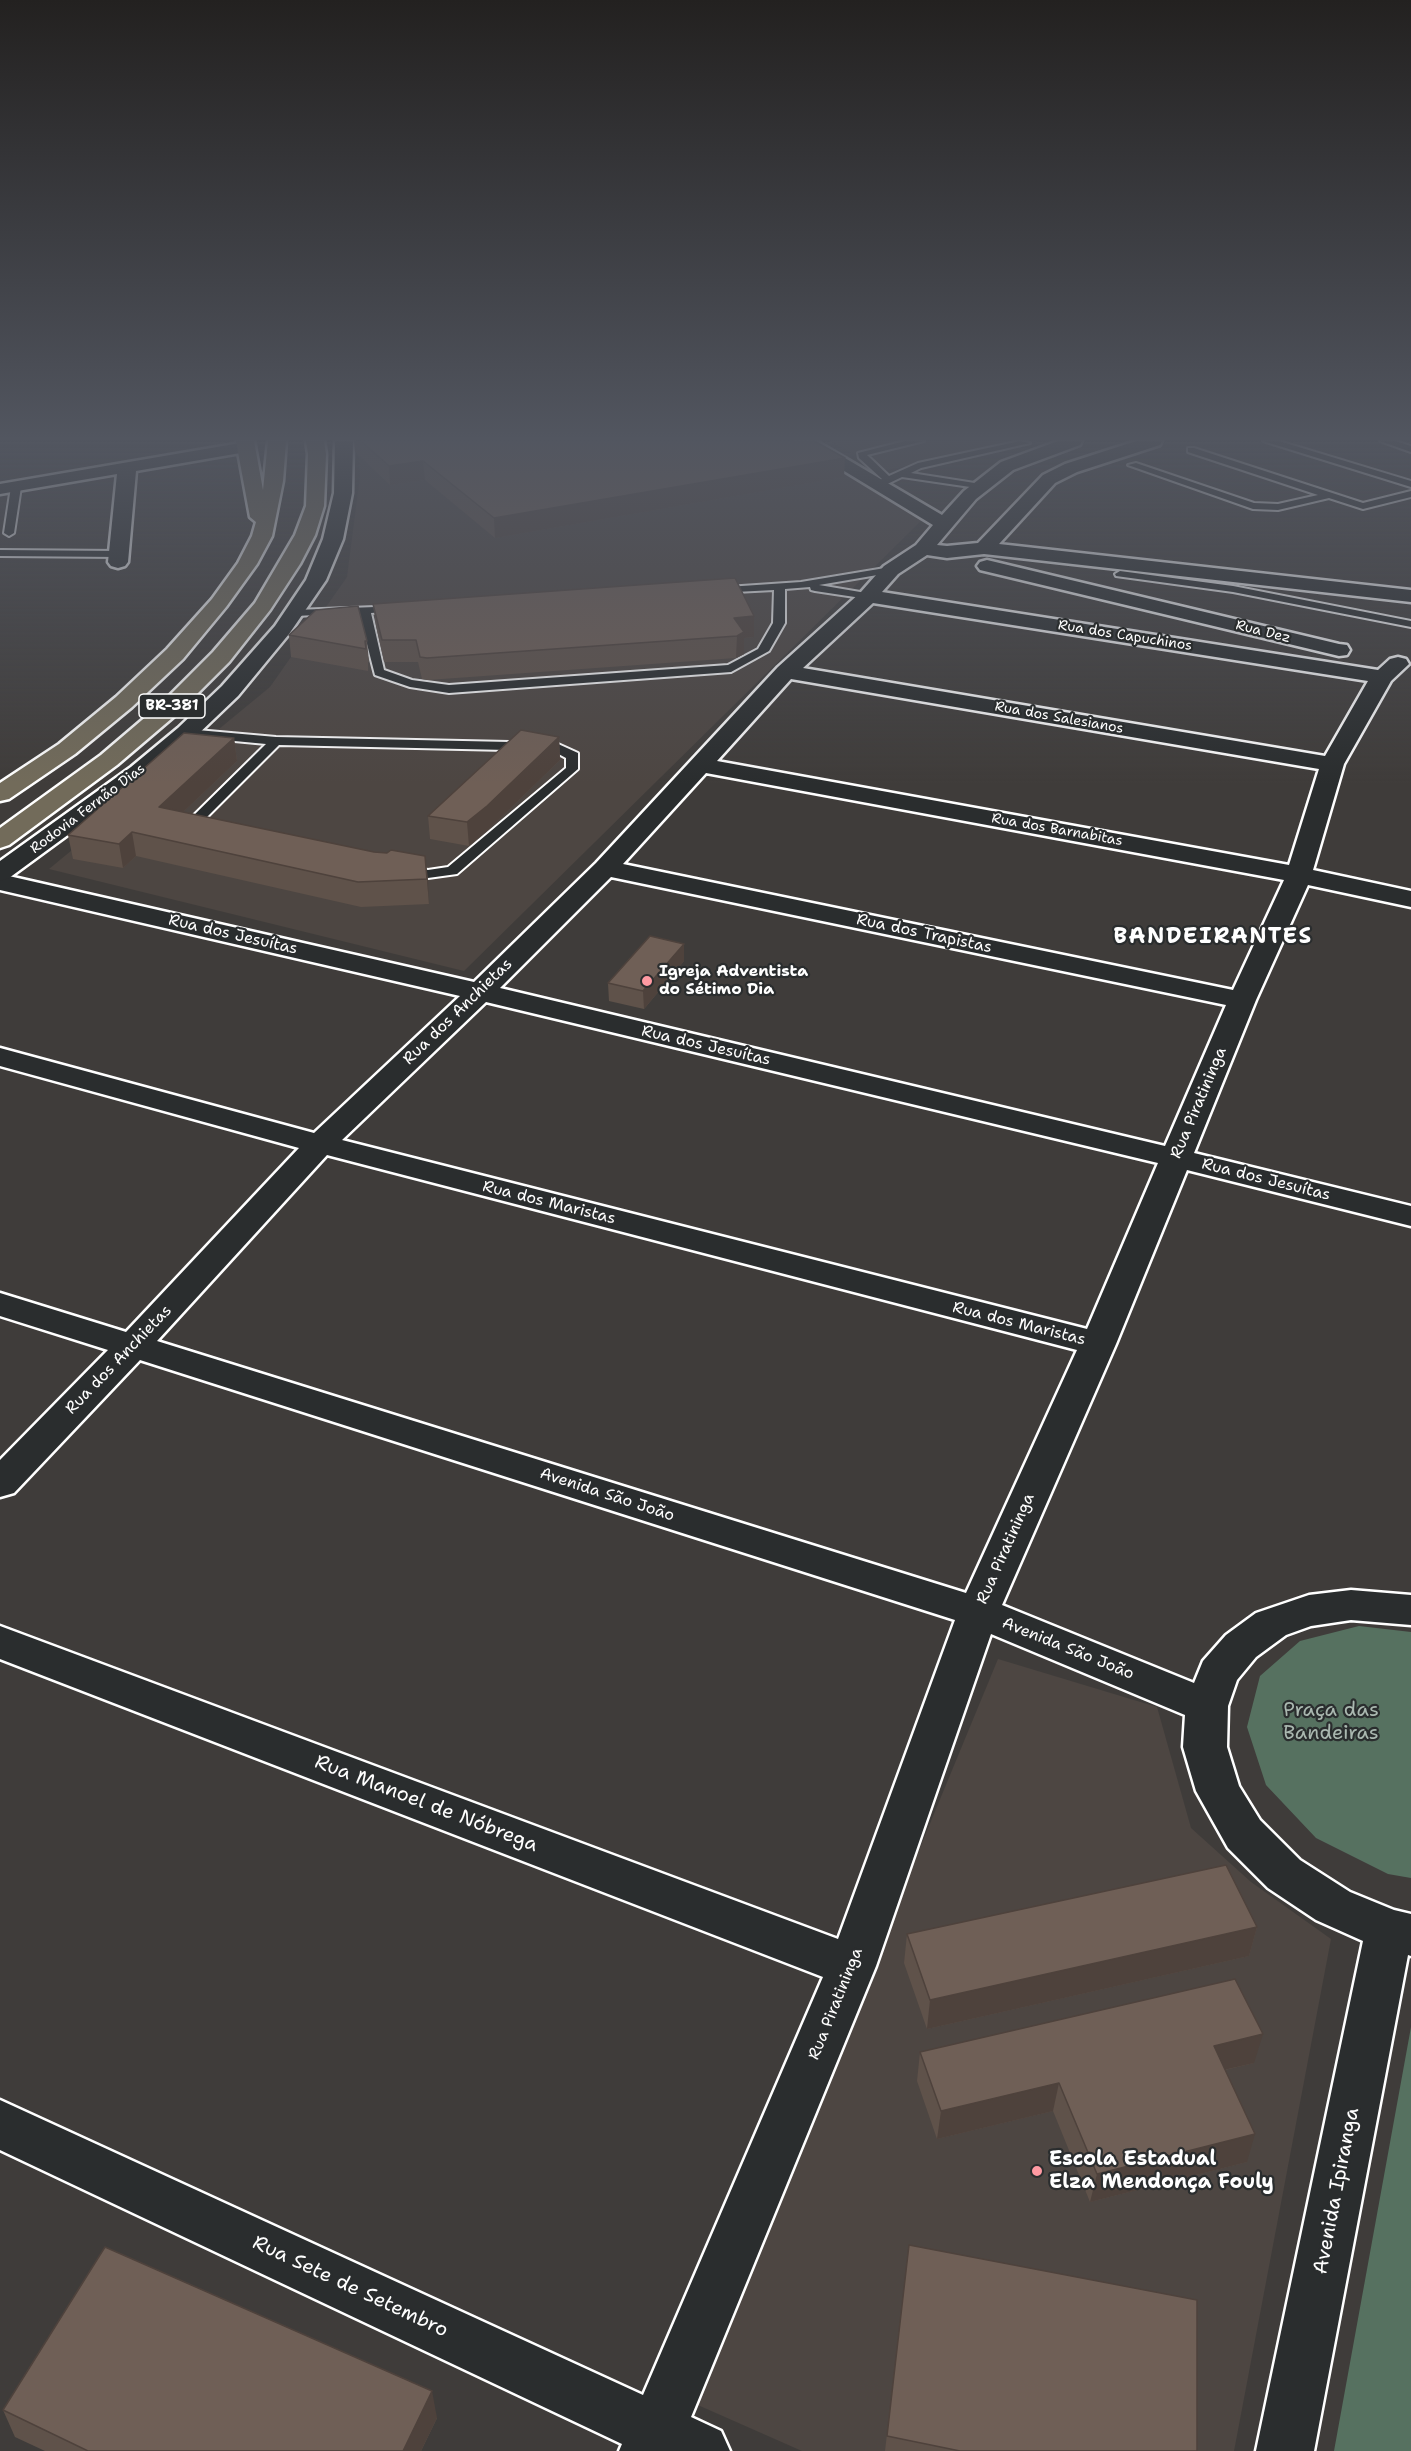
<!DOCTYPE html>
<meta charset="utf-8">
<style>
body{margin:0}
canvas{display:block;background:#3f3c3a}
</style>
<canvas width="1411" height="2451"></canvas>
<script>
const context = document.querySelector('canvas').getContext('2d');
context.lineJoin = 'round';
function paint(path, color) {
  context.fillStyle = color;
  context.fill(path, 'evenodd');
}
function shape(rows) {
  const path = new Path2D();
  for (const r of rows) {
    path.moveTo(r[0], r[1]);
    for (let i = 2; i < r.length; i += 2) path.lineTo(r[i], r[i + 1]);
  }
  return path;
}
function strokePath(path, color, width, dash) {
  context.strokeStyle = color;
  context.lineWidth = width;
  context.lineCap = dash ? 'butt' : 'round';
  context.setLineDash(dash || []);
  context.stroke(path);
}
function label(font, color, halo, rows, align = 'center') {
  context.font = font + ' "Shantell Sans",sans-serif';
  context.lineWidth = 4.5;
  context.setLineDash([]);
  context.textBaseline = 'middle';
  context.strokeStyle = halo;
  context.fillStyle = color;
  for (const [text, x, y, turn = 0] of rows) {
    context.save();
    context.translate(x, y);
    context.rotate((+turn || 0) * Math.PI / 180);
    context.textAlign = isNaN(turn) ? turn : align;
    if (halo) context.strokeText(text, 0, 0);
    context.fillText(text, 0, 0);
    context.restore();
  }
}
const built = shape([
 [358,441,793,441,923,519,464,971,49,869,270,687,347,577,360,476],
 [830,441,1040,441,886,470],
 [998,1659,1157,1707,1191,1828,1251,1882,1331,1939,1234,2451,802,2451,691,2402]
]);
const green = shape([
 [1359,1626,1411,1632,1411,1878,1388,1874,1316,1838,1266,1785,1247,1727,1260,1676,1300,1641],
 [1411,2027,1411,2451,1334,2451]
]);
const lane = shape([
 [905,441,924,441,867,455,889,476,918,463,1020,441,1030,443,921,468,911,473,981,484,984,485,984,489,902,477,881,487,875,487,875,483,882,479,859,458,858,453,905,441],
 [1263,441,1279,441,1411,481,1411,487,1263,441],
 [1380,441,1395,441,1411,446,1411,452,1380,441],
 [1188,448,1194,448,1363,503,1411,491,1411,497,1363,509,1329,498,1278,510,1253,509,1128,465,1136,463,1254,503,1278,504,1318,495,1188,452,1188,448],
 [16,484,21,487,14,533,9,536,4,533,11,487,16,484],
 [0,550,119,551,124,554,119,557,0,556,0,550],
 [891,567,895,568,895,572,819,585,872,594,872,598,868,599,815,591,811,590,810,587,785,589,785,623,769,651,731,672,449,693,410,687,375,675,359,613,295,616,289,613,295,610,402,606,402,610,398,611,371,613,384,670,412,680,449,685,728,665,758,649,773,623,774,590,716,593,710,590,712,588,801,582,891,567],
 [1120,571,1233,586,1411,621,1411,627,1233,592,1116,576,1115,574,1120,571],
 [186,729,276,737,556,743,578,753,578,769,457,874,428,878,400,873,398,870,405,866,428,870,448,867,566,768,566,758,553,751,279,745,204,820,208,830,214,834,207,838,197,836,190,819,266,744,182,736,180,733,182,730,186,729]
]);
const street = shape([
 [795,441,816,441,942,515,964,491,1001,462,1058,441,1082,441,1080,445,1013,470,976,499,937,545,947,546,978,543,1043,475,1065,464,1136,441,1162,441,1160,445,1077,472,1055,483,999,544,1411,590,1411,602,984,554,947,558,927,555,898,574,882,592,1378,670,1390,659,1398,657,1406,659,1409,664,1391,681,1344,764,1313,870,1411,891,1411,907,1308,885,1256,1000,1194,1153,1411,1206,1411,1226,1187,1170,1116,1344,1002,1605,1194,1683,1203,1661,1226,1635,1256,1613,1309,1595,1351,1590,1411,1595,1411,1625,1351,1620,1311,1626,1286,1635,1256,1657,1237,1680,1228,1706,1227,1747,1239,1786,1260,1820,1300,1860,1350,1892,1394,1910,1411,1914,1411,1956,1408,1955,1314,2451,1256,2451,1363,1941,1316,1920,1268,1888,1228,1848,1196,1791,1183,1747,1185,1715,991,1634,876,1966,691,2417,721,2431,730,2451,619,2451,622,2444,0,2150,0,2100,643,2395,823,1977,0,1659,0,1626,838,1939,955,1620,140,1360,14,1493,0,1497,0,1460,108,1350,0,1316,0,1293,126,1332,299,1148,0,1066,0,1048,314,1133,460,996,0,890,0,874,474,982,596,863,778,667,861,592,884,566,916,545,933,525,795,441],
 [873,603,1368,681,1325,756,803,668,873,603],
 [791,679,1319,769,1289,865,717,761,791,679],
 [706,773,1284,880,1233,990,623,864,706,773],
 [611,877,1226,1005,1165,1146,500,988,611,877],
 [486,1002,1158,1163,1087,1329,342,1140,486,1002],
 [327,1155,1077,1350,966,1593,157,1341,327,1155],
 [246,442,252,443,255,447,252,451,136,471,128,562,125,566,118,568,111,566,108,562,117,474,0,494,0,484,246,442],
 [987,560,1339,644,1347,645,1350,650,1347,655,1339,656,980,570,977,566,980,562,987,560]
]);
const secondary = shape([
 [335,441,353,441,352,493,343,539,326,580,289,634,238,696,194,738,147,777,9,878,0,881,0,861,131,767,178,728,222,686,275,626,306,580,323,539,334,493,335,441]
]);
const highway = shape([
 [236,441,254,441,263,490,268,441,286,441,283,481,272,536,257,564,226,607,183,659,132,707,75,754,9,799,0,801,0,783,59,744,116,697,167,649,212,599,238,563,252,536,256,522,250,517,236,441],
 [306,441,324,441,326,454,324,506,315,535,300,564,270,610,229,662,178,713,117,765,9,845,0,848,0,828,101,755,162,703,213,652,255,603,295,535,306,506,308,454,306,441]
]);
const wall = shape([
 [354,441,814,441,844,477,495,538,425,480,390,485,355,452],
 [373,604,754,637,744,638,744,654,736,658,428,680,422,679,418,662,384,662,376,626],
 [289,635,367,641,369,662,368,662,368,671,291,657],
 [559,737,560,760,488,830,469,846,430,839,428,816],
 [234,738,237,761,183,812,374,852,425,856,429,904,361,907,136,856,123,868,73,859,68,835],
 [684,961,644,1009,609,1001,608,983],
 [1257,1927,1249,1956,927,2029,904,1963,907,1934],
 [920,2052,1254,2063,1225,2070,1247,2162,1090,2202,1053,2111,937,2139,917,2081],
 [909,2245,1197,2451,885,2451],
 [3,2410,437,2418,421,2451,45,2451,15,2437]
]);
const shadedWall = shape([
 [845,458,844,477,495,538,494,518],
 [423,461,425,480,390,485,389,466],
 [754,616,754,637,744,638,744,654,736,658,737,636,734,618],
 [559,737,560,760,488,830,469,846,467,822],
 [234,738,237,761,163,831,159,807],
 [132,832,136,856,123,868,119,844],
 [425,856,428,880,429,904,427,879],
 [684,944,684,961,644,1009,643,991],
 [1257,1927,1249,1956,927,2029,930,2000],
 [1263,2034,1254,2063,1206,2074,1214,2046],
 [1059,2083,1053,2111,937,2139,941,2111],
 [1255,2134,1247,2162,1090,2202,1097,2174],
 [432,2391,437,2418,421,2451,403,2451]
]);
const building = shape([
 [361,441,814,441,845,458,494,518,423,461,389,466,361,441],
 [735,578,754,616,734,618,744,632,737,636,427,658,420,657,416,640,382,640,373,604,735,578],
 [358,606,367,641,365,641,366,649,289,635,316,610,358,606],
 [521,730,559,737,487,806,467,822,428,816,521,730],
 [184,733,234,738,159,807,374,852,387,853,391,850,425,856,427,879,358,882,132,832,119,844,68,835,184,733],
 [650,936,684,944,643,991,608,983,650,936],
 [1226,1865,1257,1927,930,2000,907,1934,1226,1865],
 [1235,1979,1263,2034,1214,2046,1255,2134,1097,2174,1059,2083,941,2111,920,2052,1235,1979],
 [909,2245,1197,2300,1197,2451,960,2451,887,2436,909,2245],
 [105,2247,432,2391,403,2451,88,2451,3,2410,105,2247]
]);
const markers = [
 [647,981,6,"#ff9aa2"],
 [1037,2171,6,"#ff9aa2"]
];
const farStreetnames = [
 ["Rua Dez",1263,632,14],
 ["Rua dos Capuchinos",1125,636,9],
 ["Rua dos Salesianos",1059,718,10],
 ["Rodovia Fernão Dias",88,809,-37],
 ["Rua dos Barnabitas",1057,830,10]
];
const shields = [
 [172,706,66]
];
const shieldNames = [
 ["BR-381",172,706]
];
const streetNames = [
 ["Rua dos Trapistas",924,934,12],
 ["Rua dos Jesuítas",233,935,13],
 ["Rua dos Anchietas",458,1012,-44],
 ["Rua dos Jesuítas",706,1046,13],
 ["Rua Piratininga",1199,1103,-67],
 ["Rua dos Jesuítas",1266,1180,14],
 ["Rua dos Maristas",549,1203,14],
 ["Rua dos Maristas",1019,1324,14],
 ["Rua dos Anchietas",119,1360,-46],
 ["Avenida São João",607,1495,18],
 ["Rua Piratininga",1006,1549,-66],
 ["Avenida São João",1068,1649,22],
 ["Rua Piratininga",836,2004,-68]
];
const poiNames = [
 ["Igreja Adventista",659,972],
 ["do Sétimo Dia",659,990]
];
const nearParknames = [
 ["Praça das",1331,1711],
 ["Bandeiras",1331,1734]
];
const nearStreetnames = [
 ["Rua Manoel de Nóbrega",426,1804,21],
 ["Avenida Ipiranga",1337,2191,-79],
 ["Rua Sete de Setembro",350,2287,25]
];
const nearPoinames = [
 ["Escola Estadual",1049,2160],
 ["Elza Mendonça Fouly",1049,2183]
];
const districtNames = [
 ["BANDEIRANTES",1213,937]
];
paint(built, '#4d4642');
paint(green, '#567160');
strokePath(lane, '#fff', 4);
strokePath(street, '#fff', 5);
strokePath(secondary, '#fff', 5);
strokePath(highway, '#fff', 5);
paint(lane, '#2a2d2e');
paint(street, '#2a2d2e');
paint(secondary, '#2a2d2e');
paint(highway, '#726b5a');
paint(wall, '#5f524a');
paint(shadedWall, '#4e423c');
paint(building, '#6f5f56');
strokePath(building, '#4e423c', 1.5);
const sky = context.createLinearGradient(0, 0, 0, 784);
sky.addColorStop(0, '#232120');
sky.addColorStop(0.56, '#525660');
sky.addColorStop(1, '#52566000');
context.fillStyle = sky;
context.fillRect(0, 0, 1411, 784);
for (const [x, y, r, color] of markers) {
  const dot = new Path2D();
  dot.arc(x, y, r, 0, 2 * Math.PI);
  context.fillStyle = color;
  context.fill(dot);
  strokePath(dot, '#2a2d2e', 2);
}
label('14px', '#fff', '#2a2d2e', farStreetnames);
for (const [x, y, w] of shields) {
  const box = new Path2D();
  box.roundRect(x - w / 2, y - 12, w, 24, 4.5);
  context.fillStyle = '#2a2d2e';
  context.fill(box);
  strokePath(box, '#fff', 1.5);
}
label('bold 15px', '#fff', null, shieldNames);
label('16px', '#fff', '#2a2d2e', streetNames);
label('bold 16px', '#fff', '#2a2d2e', poiNames, 'left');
label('20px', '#aab8b0', '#2a2d2e', nearParknames);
label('20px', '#fff', '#2a2d2e', nearStreetnames);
label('bold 20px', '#fff', '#2a2d2e', nearPoinames, 'left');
context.letterSpacing = '1.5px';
label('bold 22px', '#fff', '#2a2d2e', districtNames);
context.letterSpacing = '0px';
</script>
